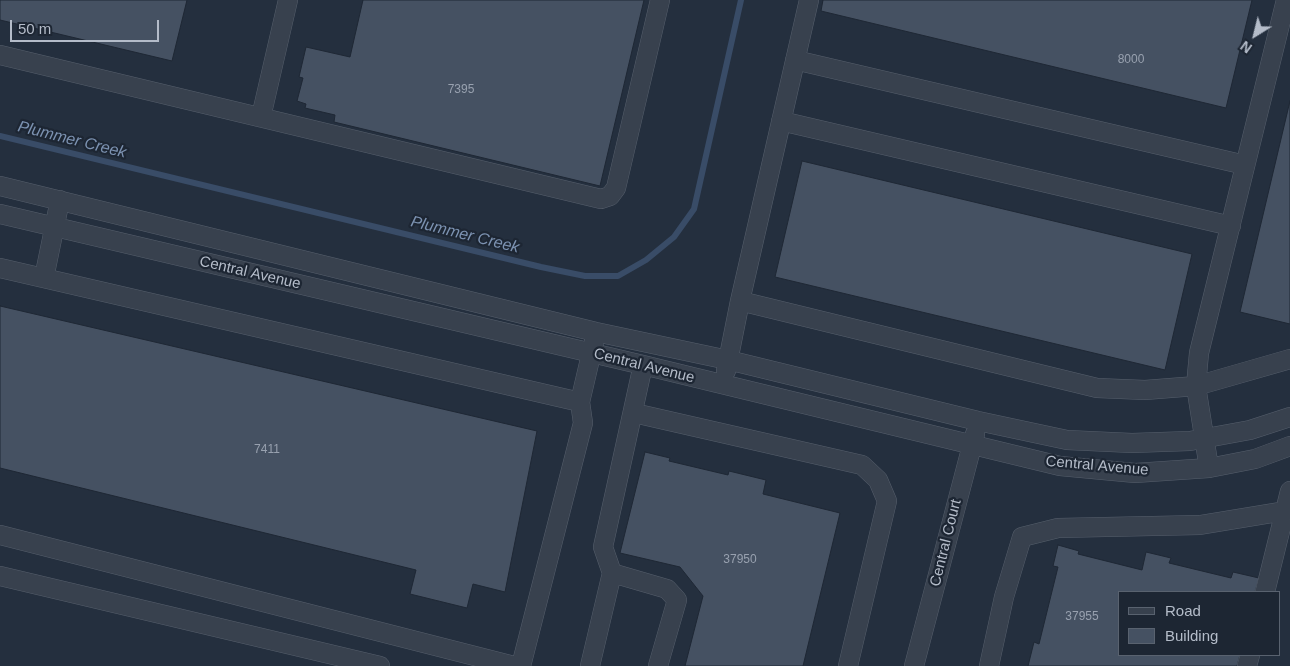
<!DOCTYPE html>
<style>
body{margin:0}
#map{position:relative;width:1290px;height:666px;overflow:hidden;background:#242f3e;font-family:Arial,sans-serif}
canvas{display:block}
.legend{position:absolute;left:1118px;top:591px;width:162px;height:65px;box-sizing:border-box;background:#1d2633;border:1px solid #59626f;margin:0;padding:6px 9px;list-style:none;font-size:15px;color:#b4bcc9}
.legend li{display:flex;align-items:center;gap:10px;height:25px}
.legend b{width:25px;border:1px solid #59626f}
.north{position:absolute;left:1230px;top:10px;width:50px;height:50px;-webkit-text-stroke:4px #1d2633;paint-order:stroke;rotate:216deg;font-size:14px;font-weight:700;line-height:20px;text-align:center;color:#b4bcc9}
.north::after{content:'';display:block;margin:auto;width:18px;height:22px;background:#b4bcc9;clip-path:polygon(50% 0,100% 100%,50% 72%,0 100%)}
.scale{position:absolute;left:10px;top:20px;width:149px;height:22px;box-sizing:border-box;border:2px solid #b4bcc9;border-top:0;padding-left:6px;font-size:15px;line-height:18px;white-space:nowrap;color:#b4bcc9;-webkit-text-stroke:4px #1d2633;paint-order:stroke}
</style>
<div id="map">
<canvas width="1290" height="666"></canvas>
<ul class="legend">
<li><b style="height:6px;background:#38414e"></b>Road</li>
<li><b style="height:14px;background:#455162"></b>Building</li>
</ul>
<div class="north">N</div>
<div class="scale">50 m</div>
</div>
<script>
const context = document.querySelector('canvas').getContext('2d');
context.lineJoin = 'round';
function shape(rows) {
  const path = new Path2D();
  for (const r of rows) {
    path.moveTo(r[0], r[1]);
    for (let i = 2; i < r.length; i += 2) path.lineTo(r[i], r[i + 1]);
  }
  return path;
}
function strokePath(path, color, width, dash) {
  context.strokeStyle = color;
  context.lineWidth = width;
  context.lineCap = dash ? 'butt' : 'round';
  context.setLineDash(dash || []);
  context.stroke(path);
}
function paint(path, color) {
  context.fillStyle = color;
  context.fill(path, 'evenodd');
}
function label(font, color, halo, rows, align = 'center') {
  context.font = font + ' Arial,sans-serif';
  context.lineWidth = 4.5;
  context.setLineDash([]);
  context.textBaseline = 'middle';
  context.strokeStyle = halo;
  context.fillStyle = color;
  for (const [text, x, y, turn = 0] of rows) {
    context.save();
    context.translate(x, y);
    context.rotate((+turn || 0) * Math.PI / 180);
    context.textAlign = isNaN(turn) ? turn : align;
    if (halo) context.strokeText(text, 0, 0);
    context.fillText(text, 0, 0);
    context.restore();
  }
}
const stream = shape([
 [0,136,541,267,585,276,618,276,646,260,674,237,694,209,741,0]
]);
const building = shape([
 [0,0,187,0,172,61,0,20,0,0],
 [363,0,644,0,600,186,334,122,335,115,305,108,306,104,297,101,303,78,299,77,306,47,350,57,363,0],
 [823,0,1252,0,1226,108,821,11,823,0],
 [1290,101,1290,324,1240,312,1290,101],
 [802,161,1192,254,1165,370,775,277,802,161],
 [0,306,537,431,505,592,473,584,467,608,410,594,416,570,0,468,0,306],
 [645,452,670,458,669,461,728,475,729,471,766,480,763,494,840,513,803,666,685,666,703,596,680,567,620,553,645,452],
 [1058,545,1079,551,1078,554,1142,570,1146,552,1171,558,1169,563,1231,578,1233,572,1259,578,1255,592,1119,592,1119,655,1240,655,1237,666,1028,666,1034,642,1039,644,1058,567,1053,566,1058,545]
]);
const minor = shape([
 [809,0,740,301,1097,388,1145,390,1196,386,1290,359],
 [0,55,601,199,610,196,616,188,660,0],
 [795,60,1245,165],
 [261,117,288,0],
 [781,121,1231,226],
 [0,186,596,332,728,360,978,421,1067,440,1132,443,1190,441,1250,430,1290,417],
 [0,214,643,365,1060,466,1135,473,1209,468,1255,459,1290,446],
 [0,268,580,402],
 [44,278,60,200],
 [726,371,740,301],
 [634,413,862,465,878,480,887,501,848,666],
 [1209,468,1196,386,1199,353,1286,0],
 [0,535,514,666],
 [612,573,667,589,677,600,658,666],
 [0,576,380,666],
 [1265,592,1290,491],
 [521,666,583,423,580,402,594,342],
 [590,666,612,573,603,547,643,365],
 [914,666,975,434],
 [989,666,1004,597,1022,537,1058,528,1200,525,1285,511],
 [1247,666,1250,655]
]);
const numberNames = [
 ["8000",1131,60],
 ["7395",461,90],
 ["7411",267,450],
 ["37950",740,560],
 ["37955",1082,617]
];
const streetNames = [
 ["Central Avenue",250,273,13],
 ["Central Avenue",644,366,14],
 ["Central Avenue",1097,466,5],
 ["Central Court",946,543,-76]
];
const waterNames = [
 ["Plummer Creek",72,140,14],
 ["Plummer Creek",465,235,14]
];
strokePath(stream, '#394c67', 6);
paint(building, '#455162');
strokePath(building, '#1f2835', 1);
strokePath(minor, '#565f6c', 20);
strokePath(minor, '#38414e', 19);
label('12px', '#98a1af', null, numberNames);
label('15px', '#b4bcc9', '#1d2633', streetNames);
label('italic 16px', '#7c92b1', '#1d2633', waterNames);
</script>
